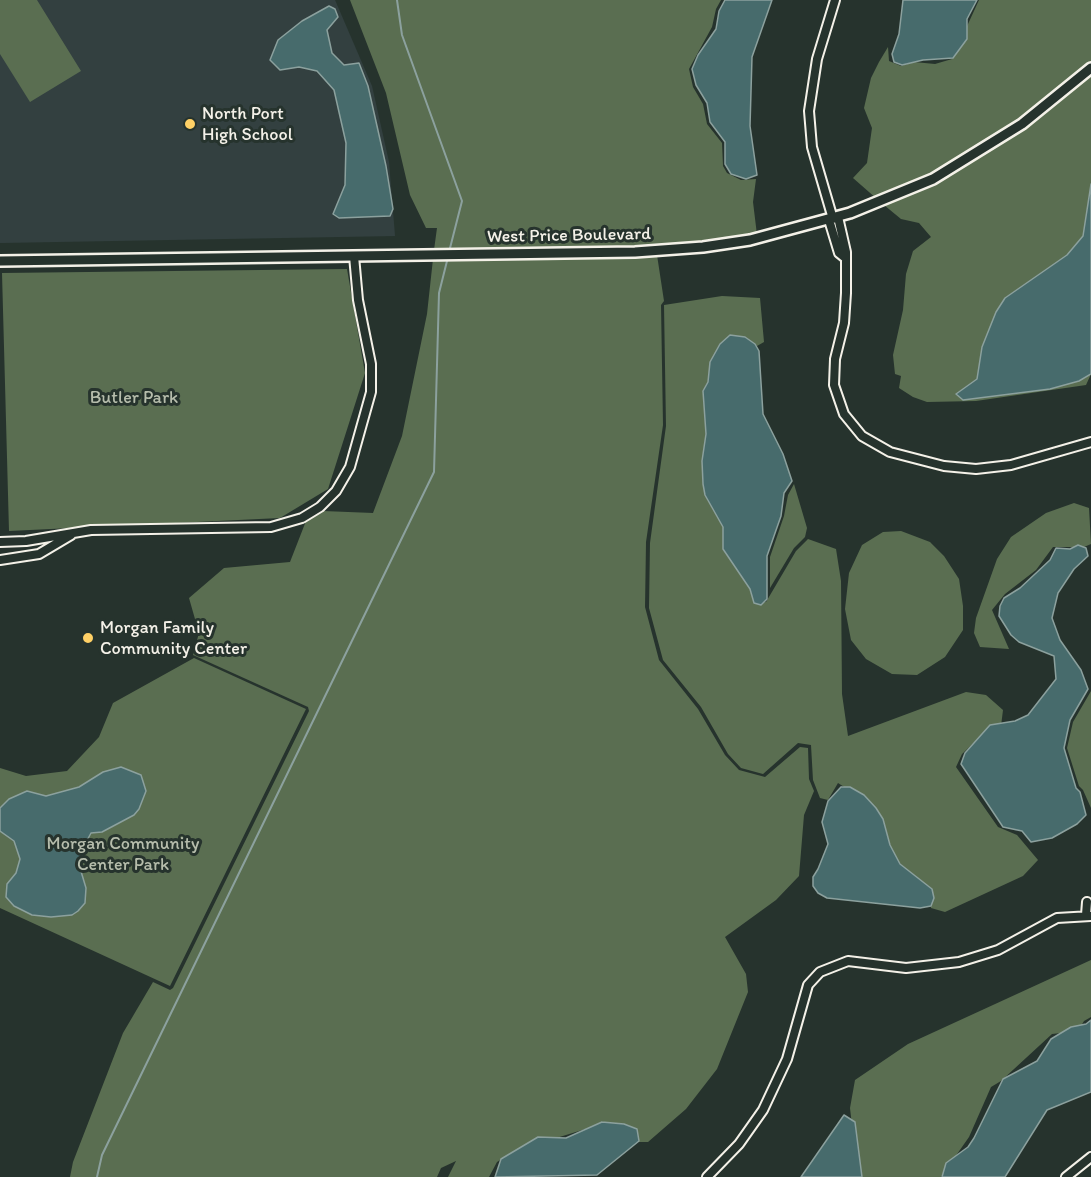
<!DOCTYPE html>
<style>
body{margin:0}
canvas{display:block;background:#26332d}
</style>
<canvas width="1091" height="1177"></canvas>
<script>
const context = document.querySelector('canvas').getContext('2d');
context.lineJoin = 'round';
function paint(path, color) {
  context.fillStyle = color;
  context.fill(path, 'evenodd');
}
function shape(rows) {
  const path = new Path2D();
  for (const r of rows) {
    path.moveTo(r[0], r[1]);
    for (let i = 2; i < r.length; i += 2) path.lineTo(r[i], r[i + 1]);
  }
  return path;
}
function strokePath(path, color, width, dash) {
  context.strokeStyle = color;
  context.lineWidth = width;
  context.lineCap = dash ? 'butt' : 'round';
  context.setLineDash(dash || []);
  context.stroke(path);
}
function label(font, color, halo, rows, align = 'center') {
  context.font = font + ' Itim,sans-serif';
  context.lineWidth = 6;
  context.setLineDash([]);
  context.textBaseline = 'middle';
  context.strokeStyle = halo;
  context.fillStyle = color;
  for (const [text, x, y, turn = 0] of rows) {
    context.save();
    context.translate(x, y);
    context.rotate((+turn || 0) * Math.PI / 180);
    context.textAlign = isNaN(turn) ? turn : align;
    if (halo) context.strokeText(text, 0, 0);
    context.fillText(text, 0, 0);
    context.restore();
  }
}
const built = shape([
 [0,0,335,0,372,86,389,162,395,236,0,243]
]);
const green = shape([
 [0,0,37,0,81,71,30,102,0,54],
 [350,0,721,0,716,9,712,27,689,69,693,87,703,104,707,124,722,143,723,166,727,173,741,180,756,179,753,202,757,235,702,243,634,248,434,250,437,228,426,228,410,195,386,93],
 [979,0,1091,0,1091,62,1019,121,954,163,877,199,853,178,867,163,872,128,864,108,871,78,879,62,888,47,889,61,901,66,914,62,935,64,952,59],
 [1091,74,1091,374,1086,385,976,401,927,402,913,397,899,388,901,376,895,374,893,355,903,310,906,274,913,251,931,237,919,223,901,219,884,205,935,183,981,157,1056,104],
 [657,255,664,301,661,305,663,425,646,542,645,607,659,660,698,709,725,755,739,770,765,777,800,747,808,748,809,779,814,791,804,815,799,876,776,900,725,937,746,974,748,992,717,1069,686,1109,648,1142,635,1142,592,1127,514,1151,497,1162,489,1177,448,1177,456,1161,441,1168,437,1177,70,1177,73,1162,123,1033,153,982,170,990,173,988,309,711,308,707,193,655,199,633,189,598,224,568,290,562,306,521,323,511,373,513,402,436,427,314,433,259],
 [347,269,365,373,328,489,280,518,9,531,2,273],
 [722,296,760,298,764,342,757,346,745,337,730,335,713,358,708,382,703,391,706,434,702,461,703,484,707,499,723,527,723,549,750,589,754,603,766,602,796,551,808,539,836,549,841,581,842,694,848,736,966,692,986,695,1003,710,1001,726,984,733,962,754,956,767,998,827,1017,835,1038,860,1023,876,945,912,931,908,930,895,894,857,852,792,838,783,828,800,820,798,813,780,811,745,798,743,763,774,741,768,728,754,701,707,663,660,649,608,650,543,666,426,664,305],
 [794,484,807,528,805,537,794,548,770,588,770,557,784,516,788,495],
 [1074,503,1089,508,1091,544,1084,547,1053,547,1036,570,1005,594,992,610,1009,649,980,647,974,633,976,618,997,559,1011,537,1046,513],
 [901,531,930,542,944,556,959,579,963,606,963,630,945,657,917,675,892,674,866,659,851,640,845,609,849,573,862,545,883,532],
 [194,658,306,709,170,986,0,908,0,768,26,776,67,771,99,737,113,703],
 [1091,691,1091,808,1083,790,1079,786,1067,748,1073,722],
 [1091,960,1091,1017,1084,1021,1078,1031,1052,1034,1001,1081,991,1087,969,1137,941,1177,858,1177,850,1108,855,1080,908,1044]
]);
const water = shape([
 [725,0,772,0,752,57,750,126,757,175,746,179,731,174,725,164,725,142,710,122,707,103,696,85,692,69,698,55,716,29,719,11,725,0],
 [903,0,977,0,967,19,967,39,953,58,923,60,902,65,894,62,892,54,899,34,903,0],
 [329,6,335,9,338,17,327,30,332,53,344,65,359,63,368,86,386,166,393,209,390,216,339,218,333,214,345,185,346,143,334,90,317,71,299,67,280,70,270,60,278,40,302,21,329,6],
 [1091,184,1091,374,1079,381,1050,389,963,400,956,394,977,379,982,347,996,312,1005,298,1067,255,1083,236,1091,184],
 [730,335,745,337,755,344,759,351,763,414,783,454,792,481,784,493,781,516,767,556,767,599,761,605,754,603,750,589,723,549,723,527,705,495,703,484,702,461,706,434,703,391,708,382,710,362,720,344,730,335],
 [1078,545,1086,548,1088,556,1074,569,1058,593,1052,618,1060,640,1081,670,1088,689,1070,720,1064,748,1076,788,1080,792,1086,815,1077,824,1052,838,1031,842,1022,831,1003,827,961,764,965,753,990,725,1015,721,1028,715,1056,679,1054,656,1019,642,1011,635,999,616,1000,606,1004,598,1020,588,1050,560,1056,548,1070,549,1078,545],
 [121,767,141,775,146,791,139,809,134,815,102,832,91,833,83,848,80,868,86,888,85,903,78,911,72,915,51,917,32,915,14,906,6,897,7,884,16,873,20,859,14,841,0,831,0,808,9,799,27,791,46,796,79,787,103,772,121,767],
 [841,787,850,787,864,795,876,808,883,819,890,845,900,864,932,889,934,898,931,906,920,908,827,898,818,893,813,886,813,877,818,869,828,844,822,822,828,801,841,787],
 [1091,1020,1091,1092,1047,1110,1005,1177,942,1177,946,1163,968,1147,974,1138,1003,1079,1037,1061,1051,1039,1071,1027,1086,1024,1091,1020],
 [844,1115,855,1122,862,1177,801,1177,844,1115],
 [602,1122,624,1124,637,1129,639,1141,597,1175,495,1177,501,1159,538,1137,566,1138,602,1122]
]);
const stream = shape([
 [397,0,402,35,462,201,449,252],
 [97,1177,102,1155,434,472,439,293,448,257]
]);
const minor = shape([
 [838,217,846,252,846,293,844,323,835,359,834,385,844,414,862,436,890,452,944,466,976,469,1011,465,1091,442],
 [833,219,812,147,809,111,817,59,835,0],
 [829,220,839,253,844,257],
 [0,542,26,541,91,530,271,527,302,518,320,507,336,491,350,467,371,392,371,364,358,300,354,256],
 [0,560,39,554,71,535],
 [1086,915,1087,902],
 [707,1177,739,1144,763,1110,787,1059,808,985,820,972,848,961,906,968,959,962,998,950,1057,918,1091,916],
 [1066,1177,1091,1157]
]);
const tertiary = shape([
 [0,261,635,252,703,247,750,240,850,213,933,179,1022,124,1091,68]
]);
const markers = [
 [190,124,6,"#ffd166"],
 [88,638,6,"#ffd166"]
];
const poiNames = [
 ["North Port",202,114],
 ["High School",202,135],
 ["Morgan Family",100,628],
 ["Community Center",100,649]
];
const streetNames = [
 ["West Price Boulevard",569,236,-1]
];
const parkNames = [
 ["Butler Park",134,398],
 ["Morgan Community",123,844],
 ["Center Park",123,865]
];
paint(built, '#334040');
paint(green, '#5a6e51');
paint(water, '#476b6c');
strokePath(water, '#8ca19e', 1.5);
strokePath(stream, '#8ca19e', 2);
strokePath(minor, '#f4f1e8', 12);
strokePath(tertiary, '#f4f1e8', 14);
strokePath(minor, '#26332d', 8);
strokePath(tertiary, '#26332d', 9);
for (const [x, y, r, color] of markers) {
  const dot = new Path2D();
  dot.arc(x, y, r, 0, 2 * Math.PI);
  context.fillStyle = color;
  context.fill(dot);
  strokePath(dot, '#26332d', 2);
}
label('18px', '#f4f1e8', '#26332d', poiNames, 'left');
label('18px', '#f4f1e8', '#26332d', streetNames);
label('18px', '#b6bdac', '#26332d', parkNames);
</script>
